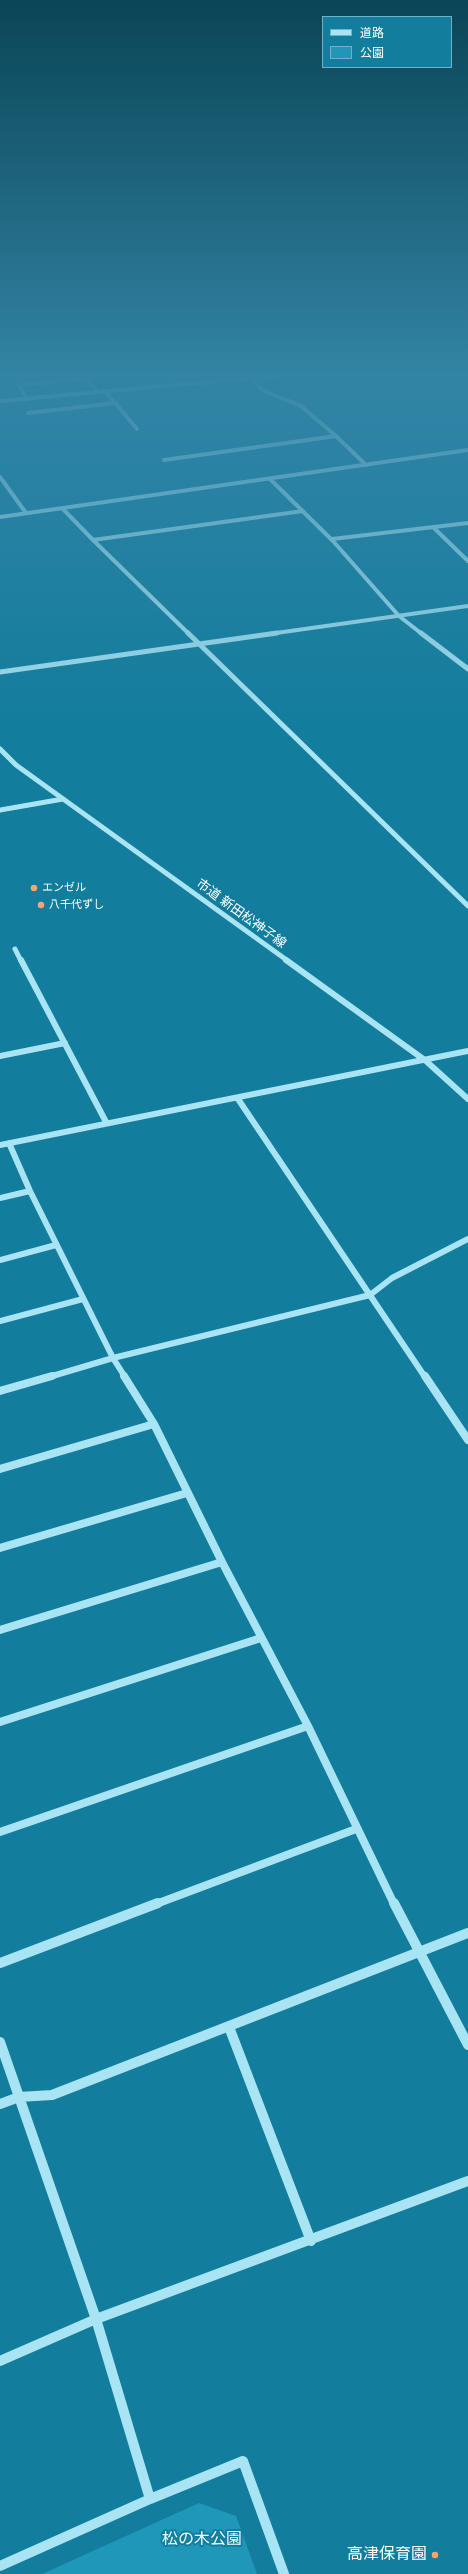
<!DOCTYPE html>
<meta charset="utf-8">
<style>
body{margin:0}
#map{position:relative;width:468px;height:2574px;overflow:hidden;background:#137d9d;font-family:"Space Grotesk","Noto Sans JP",sans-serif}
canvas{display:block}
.legend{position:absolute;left:322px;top:16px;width:130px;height:52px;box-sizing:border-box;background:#137d9d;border:1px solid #71b1c4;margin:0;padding:5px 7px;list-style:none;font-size:12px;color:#fff}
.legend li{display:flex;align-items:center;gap:8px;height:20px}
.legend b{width:20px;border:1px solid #71b1c4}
</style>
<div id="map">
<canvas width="468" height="2574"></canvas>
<ul class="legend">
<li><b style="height:5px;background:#a9e4f4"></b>道路</li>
<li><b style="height:11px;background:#1f97b8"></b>公園</li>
</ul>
</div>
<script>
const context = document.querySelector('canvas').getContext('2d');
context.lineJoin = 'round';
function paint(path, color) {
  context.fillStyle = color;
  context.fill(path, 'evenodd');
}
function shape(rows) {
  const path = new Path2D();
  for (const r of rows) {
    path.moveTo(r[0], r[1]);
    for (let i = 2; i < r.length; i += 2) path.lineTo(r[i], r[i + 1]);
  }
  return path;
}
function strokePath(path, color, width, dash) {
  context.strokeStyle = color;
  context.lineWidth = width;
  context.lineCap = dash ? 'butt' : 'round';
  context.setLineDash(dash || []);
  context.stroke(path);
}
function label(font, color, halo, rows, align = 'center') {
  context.font = font + ' "Space Grotesk","Noto Sans JP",sans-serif';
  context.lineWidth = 4;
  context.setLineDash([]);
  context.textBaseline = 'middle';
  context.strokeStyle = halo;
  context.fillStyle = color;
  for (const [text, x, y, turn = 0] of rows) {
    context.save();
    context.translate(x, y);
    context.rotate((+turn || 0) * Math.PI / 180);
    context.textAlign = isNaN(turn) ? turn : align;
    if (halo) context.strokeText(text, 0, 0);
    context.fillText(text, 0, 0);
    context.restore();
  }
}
const green = shape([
 [199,2503,236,2516,257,2574,42,2574]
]);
const minorFar4 = shape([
 [106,392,137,429],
 [27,399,19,385,85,378,99,393],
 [0,401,274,376],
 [28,413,116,403],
 [336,436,366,465],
 [164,460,336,436,301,406,262,390,249,376],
 [0,477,26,513],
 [270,479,333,541,399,616,422,634],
 [62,508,93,540,303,511],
 [0,517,468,450],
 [433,527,468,561],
 [332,539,468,523],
 [93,540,189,634],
 [269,634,468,606]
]);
const minorFar3 = shape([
 [188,633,468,906],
 [421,633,468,669],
 [0,672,277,633],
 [0,749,16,765,288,961],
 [0,810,63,799],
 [15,949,21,961]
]);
const minorFar2 = shape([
 [21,960,106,1122],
 [286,960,426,1061,468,1099],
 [0,1056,65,1043],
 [238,1099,425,1377],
 [9,1143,30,1191,113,1358,125,1377],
 [0,1145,468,1051],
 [0,1198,30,1191],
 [0,1260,56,1245],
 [0,1321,83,1299],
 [49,1377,113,1358,370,1295,392,1278,468,1239]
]);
const minorFar1 = shape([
 [124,1376,154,1424,222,1562,308,1726,394,1904],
 [425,1376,468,1440],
 [0,1391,52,1376],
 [0,1469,154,1424],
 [0,1548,187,1493],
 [0,1630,222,1562],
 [0,1722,261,1638],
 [0,1832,308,1726],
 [156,1904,356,1829]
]);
const minor = shape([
 [394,1903,468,2045],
 [0,1963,158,1903],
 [229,2027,311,2241],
 [0,2042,96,2319,150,2499],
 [0,2104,19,2097,52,2095,468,1933],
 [0,2361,96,2319,468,2181],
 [0,2566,150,2499,243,2461,284,2574]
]);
const markers = [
 [34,888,4,"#ffa46c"],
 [41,905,4,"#ffa46c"],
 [435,2555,4,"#ffa46c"]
];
const farPoinames = [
 ["エンゼル",42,888],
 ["八千代ずし",49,905]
];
const streetNames = [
 ["市道 新田松神子線",241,914,36]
];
const nearParknames = [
 ["松の木公園",202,2540]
];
const nearPoinames = [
 ["高津保育園",427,2555]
];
paint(green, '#1f97b8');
strokePath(minorFar4, '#a9e4f4', 4);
strokePath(minorFar3, '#a9e4f4', 5);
strokePath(minorFar2, '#a9e4f4', 6);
strokePath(minorFar1, '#a9e4f4', 8);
strokePath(minor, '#a9e4f4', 10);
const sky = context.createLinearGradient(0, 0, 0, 736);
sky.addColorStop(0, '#0a4556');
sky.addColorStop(0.51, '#3384a5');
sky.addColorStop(1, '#3384a500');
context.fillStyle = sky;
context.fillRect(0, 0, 468, 736);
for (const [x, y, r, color] of markers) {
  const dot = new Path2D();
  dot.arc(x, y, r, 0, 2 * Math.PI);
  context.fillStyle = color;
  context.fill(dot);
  strokePath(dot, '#137d9d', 1.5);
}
label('11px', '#fff', '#137d9d', farPoinames, 'left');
label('13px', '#fff', '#137d9d', streetNames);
label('16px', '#f2fcfe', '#137d9d', nearParknames);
label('16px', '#fff', '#137d9d', nearPoinames, 'right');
</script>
